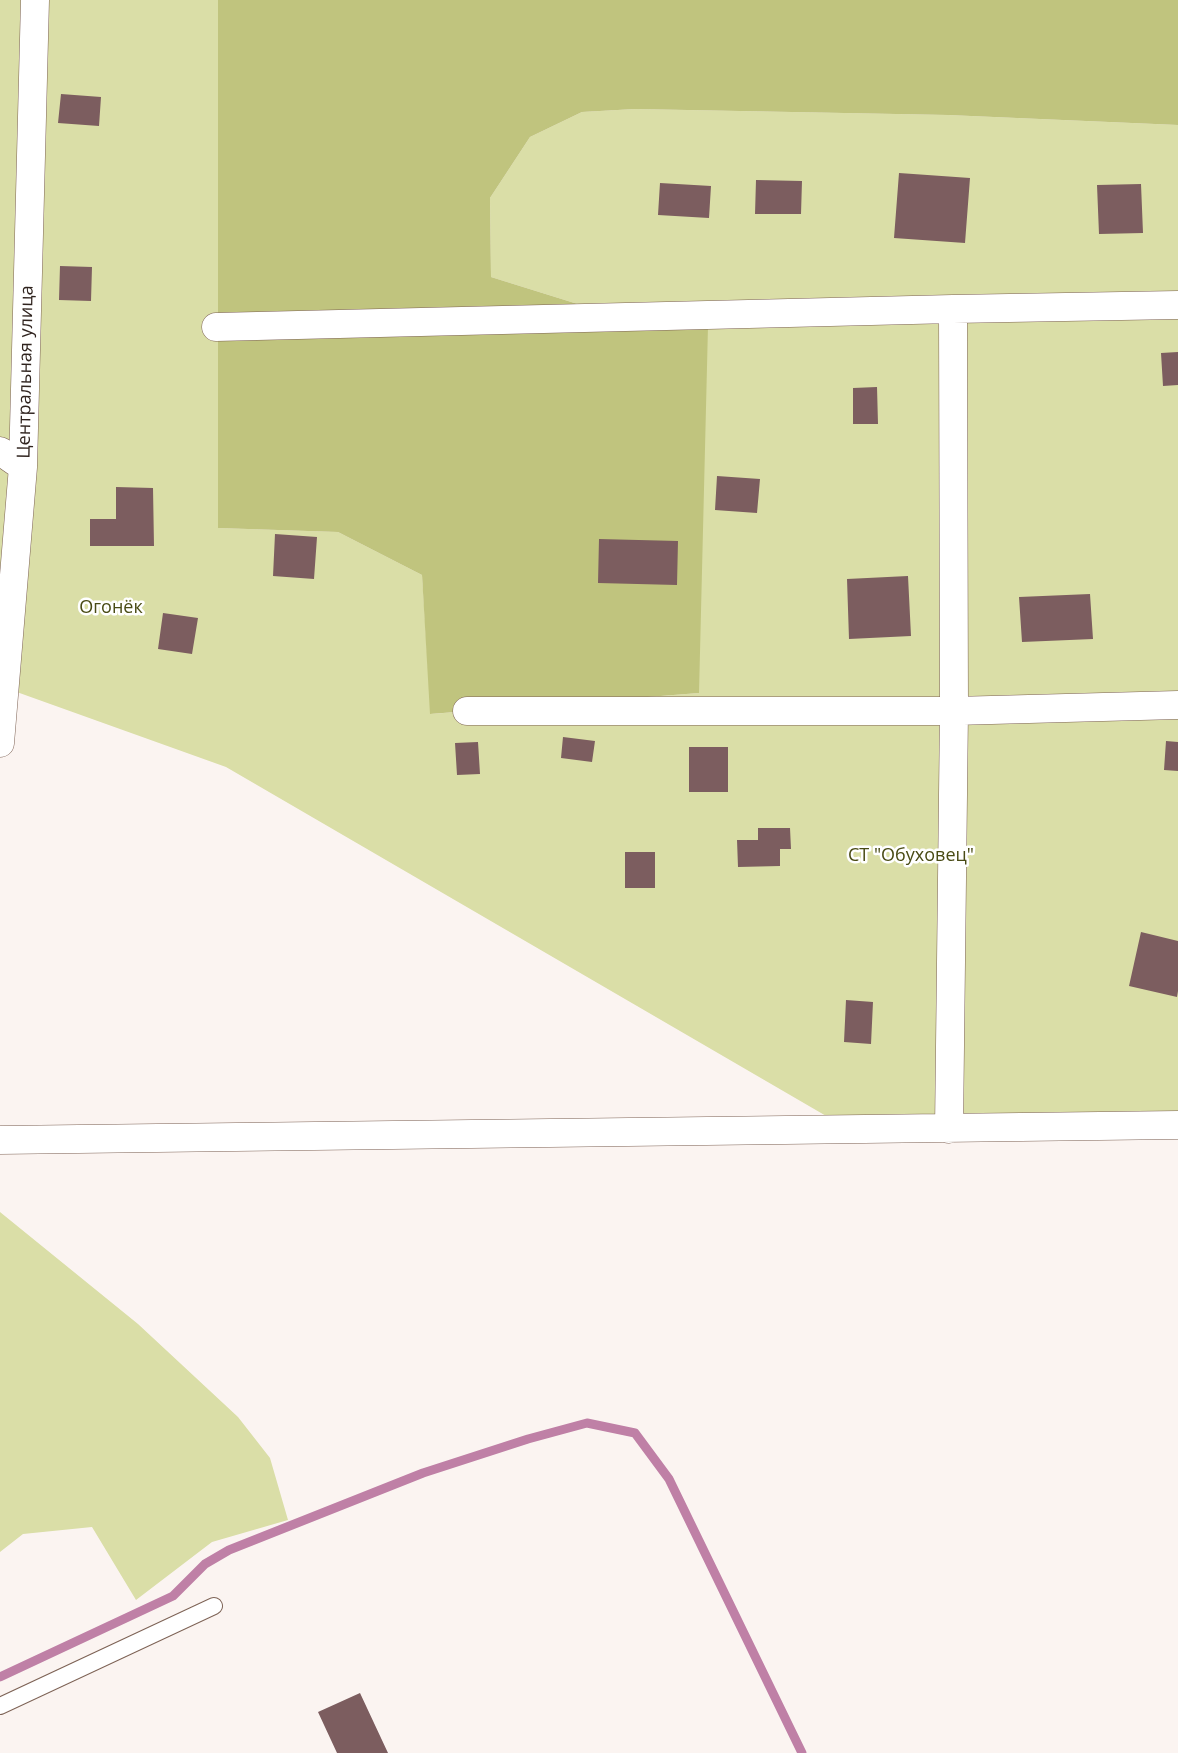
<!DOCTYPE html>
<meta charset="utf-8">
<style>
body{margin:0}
canvas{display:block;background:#fbf4f1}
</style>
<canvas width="1178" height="1753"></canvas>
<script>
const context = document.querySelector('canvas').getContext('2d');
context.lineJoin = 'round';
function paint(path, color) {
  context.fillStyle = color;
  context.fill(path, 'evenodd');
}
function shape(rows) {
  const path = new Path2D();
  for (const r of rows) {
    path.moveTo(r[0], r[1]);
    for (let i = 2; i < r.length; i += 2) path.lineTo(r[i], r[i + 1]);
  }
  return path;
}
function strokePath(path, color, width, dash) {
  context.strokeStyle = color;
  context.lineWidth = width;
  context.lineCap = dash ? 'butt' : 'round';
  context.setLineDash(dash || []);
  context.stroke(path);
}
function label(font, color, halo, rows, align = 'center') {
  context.font = font + ' "Open Sans",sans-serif';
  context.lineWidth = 5;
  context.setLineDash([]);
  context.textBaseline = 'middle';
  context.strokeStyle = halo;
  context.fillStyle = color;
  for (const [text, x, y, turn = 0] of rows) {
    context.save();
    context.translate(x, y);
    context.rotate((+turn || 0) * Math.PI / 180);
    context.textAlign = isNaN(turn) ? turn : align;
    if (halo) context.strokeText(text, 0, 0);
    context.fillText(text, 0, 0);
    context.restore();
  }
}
const green = shape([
 [0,0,218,0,218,528,338,532,422,575,431,714,699,693,629,320,491,277,490,198,530,137,582,112,635,109,948,115,1178,125,1178,1130,864,1138,226,767,0,686],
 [0,1212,138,1324,238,1417,270,1458,288,1520,212,1542,136,1600,92,1527,23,1534,0,1552]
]);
const forest = shape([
 [218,0,1178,0,1178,125,948,115,635,109,582,112,530,137,490,198,491,277,629,320,708,326,699,693,430,714,422,575,338,532,218,528]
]);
const stream = shape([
 [0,1677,173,1596,205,1564,229,1550,423,1473,528,1439,587,1423,635,1433,669,1479,802,1753]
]);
const building = shape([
 [61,94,101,97,99,126,58,123],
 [899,173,970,178,965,243,894,238],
 [756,180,802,181,801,214,755,214],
 [660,183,711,186,709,218,658,215],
 [1141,184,1143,233,1099,234,1097,185],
 [60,266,92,267,91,301,59,300],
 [1178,352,1178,385,1163,386,1161,353],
 [877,387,878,424,853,424,853,388],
 [717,476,760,479,757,513,715,510],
 [116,487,153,488,154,546,90,546,90,519,116,519],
 [275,534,317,537,314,579,273,576],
 [599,539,678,541,677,585,598,583],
 [908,576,911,636,849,639,847,579],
 [1090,594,1093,639,1022,642,1019,597],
 [163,613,198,618,192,654,158,649],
 [563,737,595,741,592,762,561,758],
 [1166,741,1178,742,1178,771,1164,770],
 [478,742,480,774,457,775,455,743],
 [689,747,728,747,728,792,689,792],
 [758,828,790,828,791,849,780,849,780,866,738,867,737,840,758,840],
 [625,852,655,852,655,888,625,888],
 [1141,932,1178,941,1178,991,1177,997,1129,986],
 [846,1000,873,1002,871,1044,844,1042],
 [360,1693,388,1753,337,1753,318,1712]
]);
const service = shape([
 [0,1706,214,1606]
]);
const minor = shape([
 [216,327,953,309,1178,305],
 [0,451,23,467],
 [467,711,954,711,1178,705],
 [0,743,23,467,35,0],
 [949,1129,954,711,953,309],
 [0,1140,1178,1125]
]);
const streetNames = [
 ["Центральная улица",26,372,-89]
];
const parkNames = [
 ["Огонёк",111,608],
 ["СТ \"Обуховец\"",911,856]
];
paint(green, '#dadea7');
paint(forest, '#c0c47e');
strokePath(stream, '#bf80a6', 9);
paint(building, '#7c5d5f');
strokePath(service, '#7e6356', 18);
strokePath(minor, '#7e6356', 29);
strokePath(service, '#fff', 16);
strokePath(minor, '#fff', 28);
label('18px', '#2f231e', '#fff', streetNames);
label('18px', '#494b15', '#fff', parkNames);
</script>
